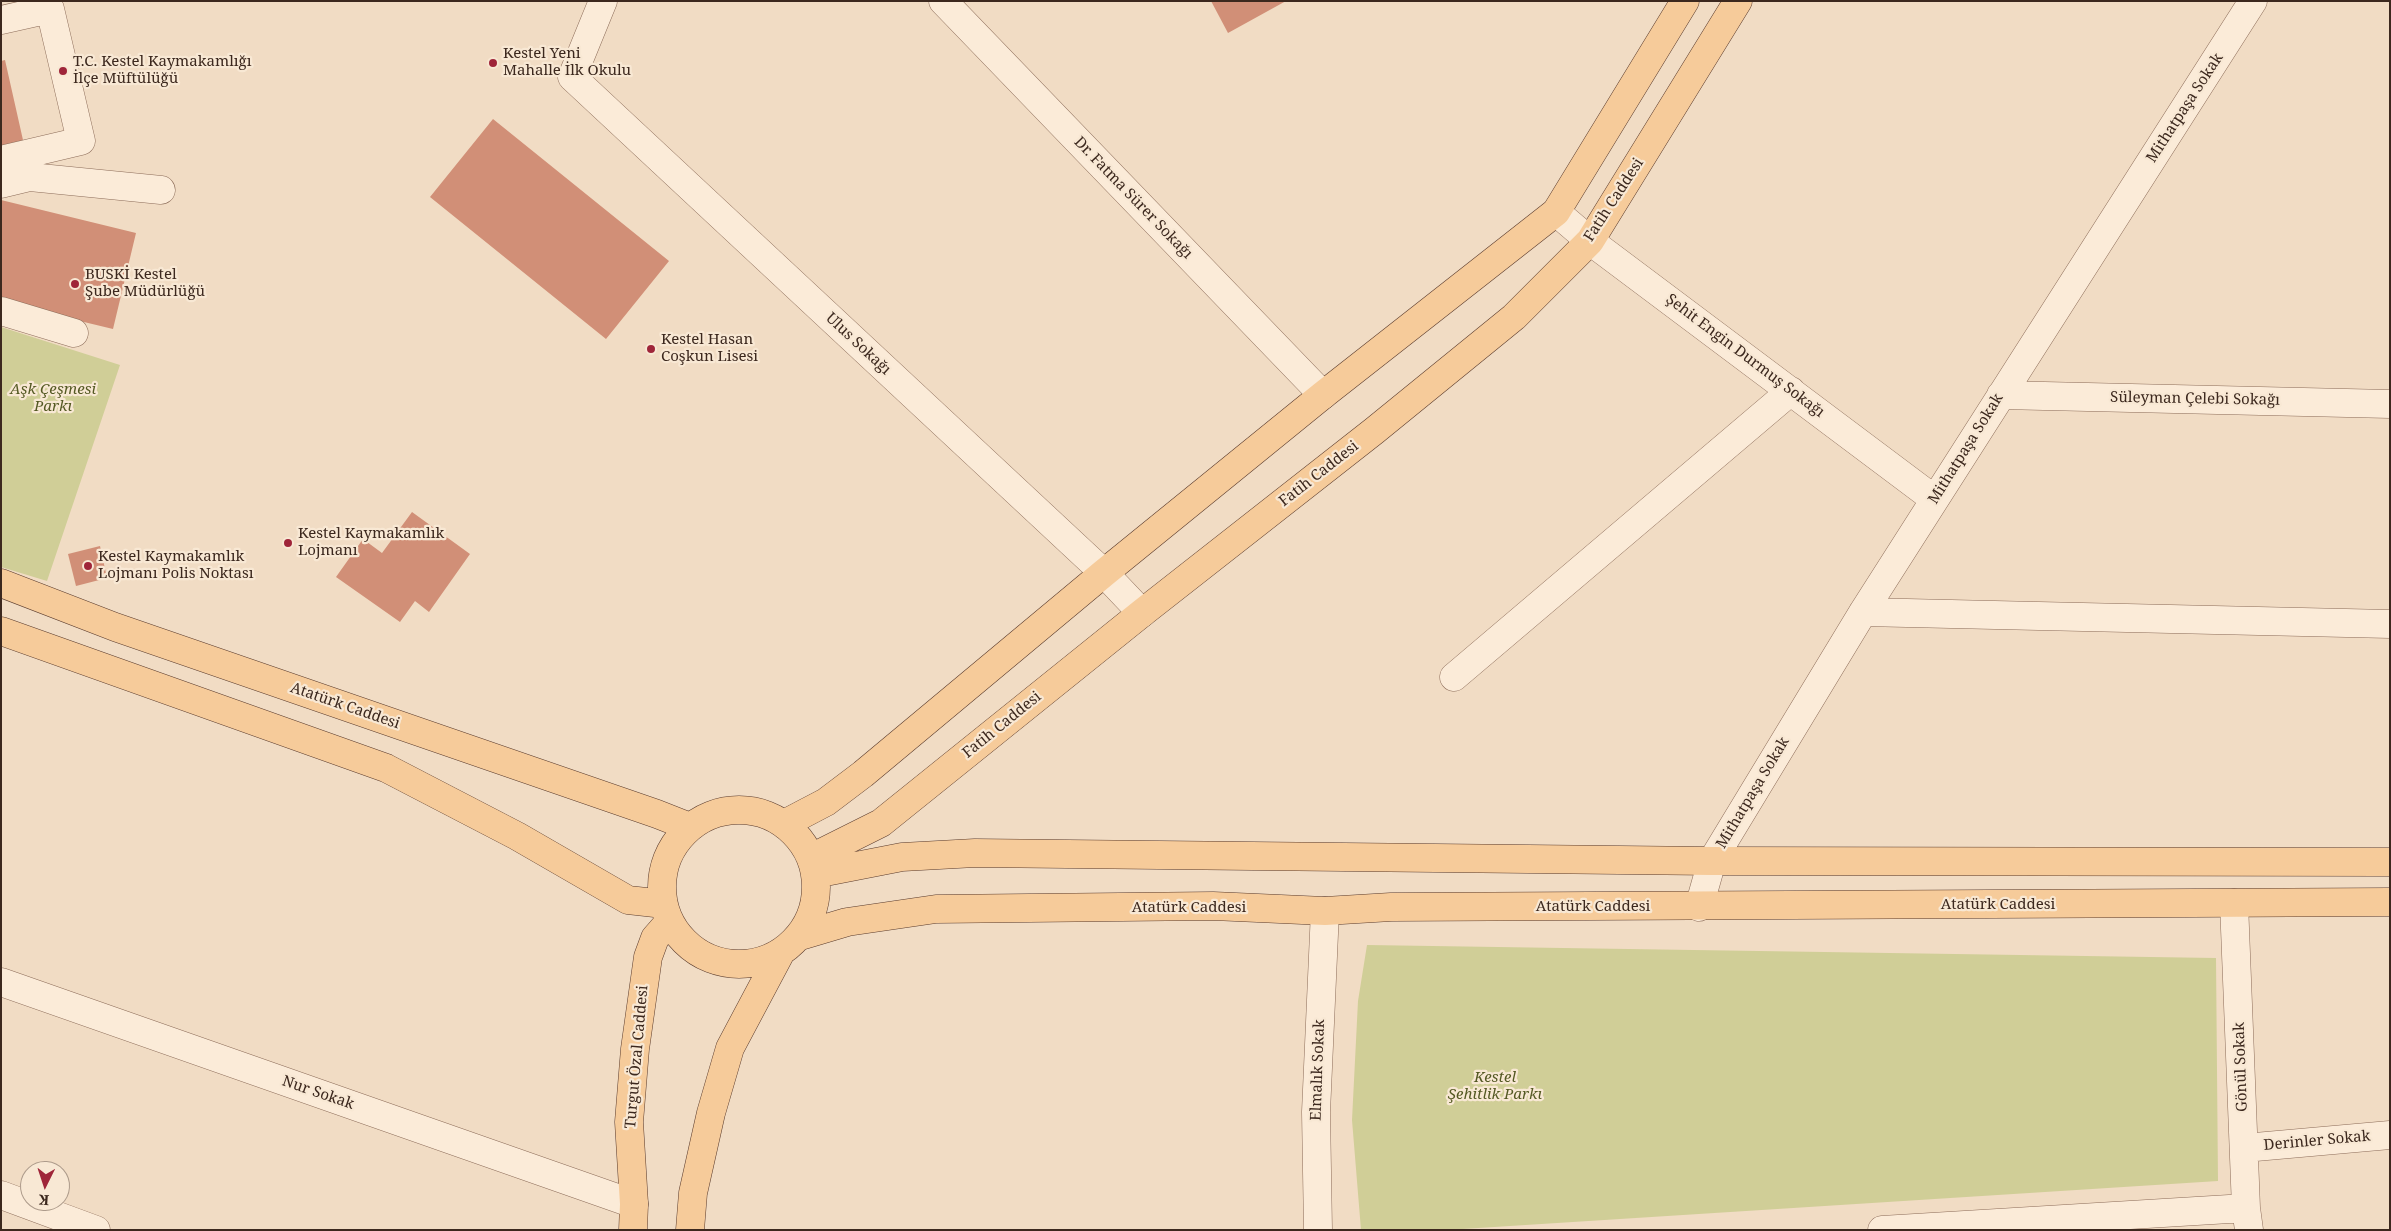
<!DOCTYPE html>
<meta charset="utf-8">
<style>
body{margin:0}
#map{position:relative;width:2391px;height:1231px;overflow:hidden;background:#f1dcc4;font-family:"Noto Serif",serif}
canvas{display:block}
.frame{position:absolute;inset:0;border:2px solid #3c281e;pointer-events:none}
.north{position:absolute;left:20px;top:1161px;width:50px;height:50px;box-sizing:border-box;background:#f8e8d4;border:1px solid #ad9b8b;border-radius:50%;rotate:184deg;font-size:14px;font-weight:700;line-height:20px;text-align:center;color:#3c281e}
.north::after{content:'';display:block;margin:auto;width:18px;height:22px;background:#9f2539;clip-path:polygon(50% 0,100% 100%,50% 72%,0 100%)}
</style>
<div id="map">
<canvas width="2391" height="1231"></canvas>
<div class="frame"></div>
<div class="north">K</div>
</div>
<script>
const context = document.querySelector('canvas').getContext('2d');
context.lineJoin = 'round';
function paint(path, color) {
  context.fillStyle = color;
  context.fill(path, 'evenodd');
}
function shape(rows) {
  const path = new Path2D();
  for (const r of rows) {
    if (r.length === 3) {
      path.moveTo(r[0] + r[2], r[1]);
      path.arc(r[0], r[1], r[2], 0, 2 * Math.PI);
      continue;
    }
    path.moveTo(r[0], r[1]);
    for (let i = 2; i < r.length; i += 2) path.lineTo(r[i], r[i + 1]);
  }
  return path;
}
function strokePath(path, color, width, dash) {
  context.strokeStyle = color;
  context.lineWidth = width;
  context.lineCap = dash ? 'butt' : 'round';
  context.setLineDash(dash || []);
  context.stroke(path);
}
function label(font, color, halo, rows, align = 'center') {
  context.font = font + ' "Noto Serif",serif';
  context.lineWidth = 4.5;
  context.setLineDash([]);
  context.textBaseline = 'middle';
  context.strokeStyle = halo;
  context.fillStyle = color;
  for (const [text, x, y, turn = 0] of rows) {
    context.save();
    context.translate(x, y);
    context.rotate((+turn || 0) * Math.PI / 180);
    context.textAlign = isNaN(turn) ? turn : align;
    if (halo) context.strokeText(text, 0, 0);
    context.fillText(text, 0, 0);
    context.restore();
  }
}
const green = shape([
 [1,327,120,365,47,581,1,567],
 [1367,945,2216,958,2218,1181,1447,1230,1361,1230,1352,1120,1358,1001]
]);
const building = shape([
 [1211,1,1286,1,1228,33],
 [5,60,25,149,1,154,1,61],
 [493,119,669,261,606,339,430,197],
 [1,200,136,233,113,329,1,302],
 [412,512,470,554,429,612,415,601,400,622,336,577,363,539,382,553],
 [100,546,107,578,76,586,68,554]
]);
const minor = shape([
 [603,1,572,77,1104,573,1142,613],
 [943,1,1323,395],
 [1,20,50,9,81,141,1,160],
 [1,184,30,177,161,190],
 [1556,212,1590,241,1934,499],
 [1,311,74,333],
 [2001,395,2390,404],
 [1863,612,2390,624],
 [1454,677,1791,391],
 [2234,903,2246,1208,2249,1230],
 [1699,907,1712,861,1863,612,2253,1],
 [1,982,634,1204],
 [2244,1148,2390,1135],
 [1,1195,96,1230],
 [1318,1230,1316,1112,1325,911],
 [1882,1230,2246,1208]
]);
const major = shape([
 [1,583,115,627,657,814,690,827],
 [1,631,386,768,517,836,628,900,664,904],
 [739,887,77],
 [784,824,826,802,863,774,1104,573,1323,395,1556,212,1685,1],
 [811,858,881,823,1142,613,1374,431,1514,317,1590,241,1738,1],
 [815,874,902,857,975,853,1712,861,2390,862],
 [800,936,847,922,936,909,1213,906,1325,911,1391,907,2390,902],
 [633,1230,634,1204,629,1122,635,1049,648,957,655,938,669,922],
 [690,1230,693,1193,711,1113,730,1048,781,952]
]);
const markers = [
 [493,63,5,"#9f2539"],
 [63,71,5,"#9f2539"],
 [75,284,5,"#9f2539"],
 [651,349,5,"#9f2539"],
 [288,543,5,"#9f2539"],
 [88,566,5,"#9f2539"]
];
const poiNames = [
 ["Kestel Yeni",503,54],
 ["Mahalle İlk Okulu",503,71],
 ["T.C. Kestel Kaymakamlığı",73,62],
 ["İlçe Müftülüğü",73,79],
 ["BUSKİ Kestel",85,275],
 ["Şube Müdürlüğü",85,292],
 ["Kestel Hasan",661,340],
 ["Coşkun Lisesi",661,357],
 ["Kestel Kaymakamlık",298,534],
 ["Lojmanı",298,551],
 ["Kestel Kaymakamlık",98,557],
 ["Lojmanı Polis Noktası",98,574]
];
const streetNames = [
 ["Mithatpaşa Sokak",2185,108,-57],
 ["Dr. Fatma Sürer Sokağı",1133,198,46],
 ["Fatih Caddesi",1614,200,-57],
 ["Ulus Sokağı",858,344,43],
 ["Şehit Engin Durmuş Sokağı",1745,356,37],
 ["Süleyman Çelebi Sokağı",2195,399,1],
 ["Mithatpaşa Sokak",1966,449,-58],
 ["Fatih Caddesi",1319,474,-38],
 ["Atatürk Caddesi",345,706,19],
 ["Fatih Caddesi",1002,725,-39],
 ["Mithatpaşa Sokak",1753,793,-59],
 ["Atatürk Caddesi",1998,905],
 ["Atatürk Caddesi",1593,907],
 ["Atatürk Caddesi",1189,908],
 ["Turgut Özal Caddesi",637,1057,-85],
 ["Gönül Sokak",2241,1067,-92],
 ["Elmalık Sokak",1318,1070,-88],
 ["Nur Sokak",318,1093,19],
 ["Derinler Sokak",2317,1141,-5]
];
const parkNames = [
 ["Aşk Çeşmesi",53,390],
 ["Parkı",53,407],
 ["Kestel",1495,1078],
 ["Şehitlik Parkı",1495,1095]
];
paint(green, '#d0ce97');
paint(building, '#d18f77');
strokePath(minor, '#8c6c59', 29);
strokePath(major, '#5a3b2d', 29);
strokePath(minor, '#fbebd8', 28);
strokePath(major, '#f6cb9a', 28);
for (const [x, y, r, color] of markers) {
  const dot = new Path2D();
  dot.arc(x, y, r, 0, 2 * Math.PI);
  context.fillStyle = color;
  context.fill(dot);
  strokePath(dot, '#f8e8d4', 2);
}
label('15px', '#3c281e', '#f8e8d4', poiNames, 'left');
label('15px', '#3c281e', '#f8e8d4', streetNames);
label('italic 15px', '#545923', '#f8e8d4', parkNames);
</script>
